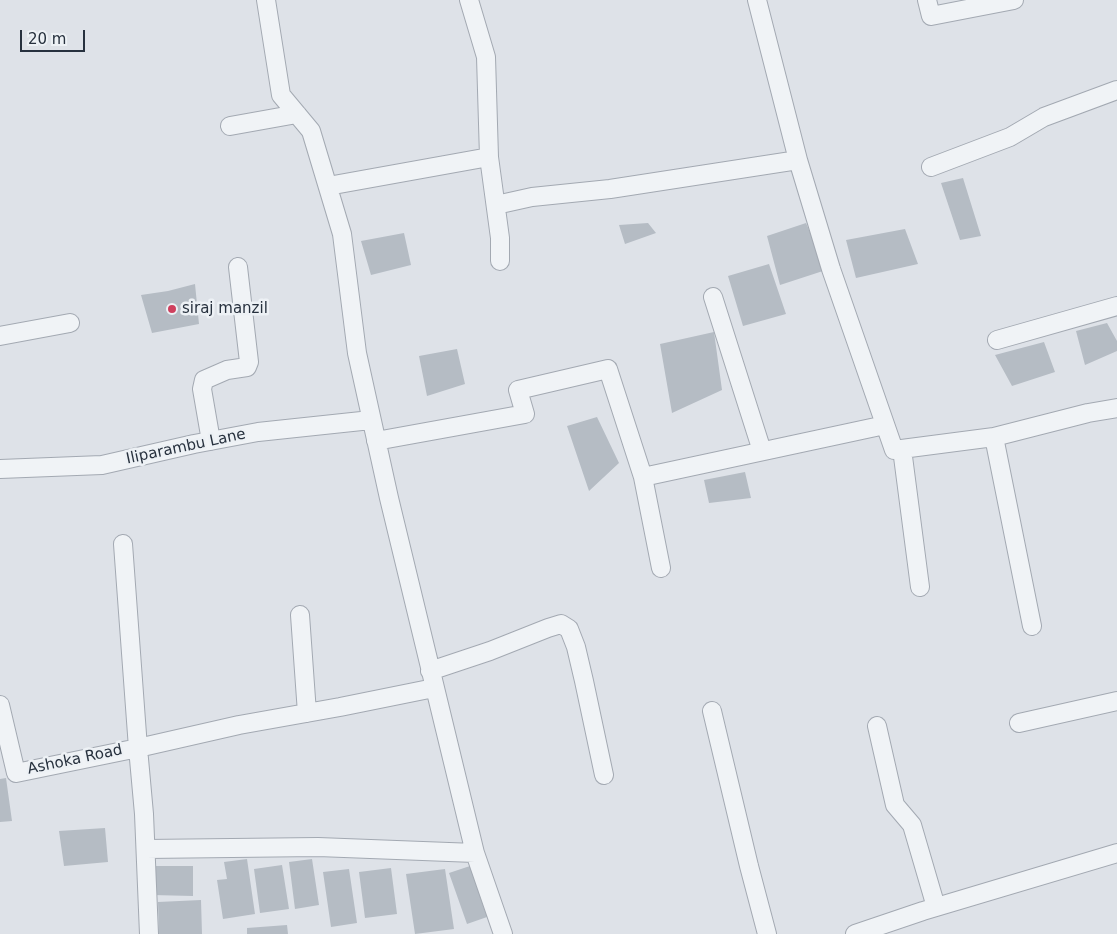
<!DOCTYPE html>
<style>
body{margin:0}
#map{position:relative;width:1117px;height:934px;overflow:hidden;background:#dee2e8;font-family:"DejaVu Sans",sans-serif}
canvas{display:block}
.scale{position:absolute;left:20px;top:30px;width:65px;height:22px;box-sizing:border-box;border:2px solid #27313e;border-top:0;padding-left:6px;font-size:15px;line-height:18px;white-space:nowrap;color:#27313e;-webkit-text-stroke:4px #edf1f5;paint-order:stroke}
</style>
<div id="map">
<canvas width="1117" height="934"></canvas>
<div class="scale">20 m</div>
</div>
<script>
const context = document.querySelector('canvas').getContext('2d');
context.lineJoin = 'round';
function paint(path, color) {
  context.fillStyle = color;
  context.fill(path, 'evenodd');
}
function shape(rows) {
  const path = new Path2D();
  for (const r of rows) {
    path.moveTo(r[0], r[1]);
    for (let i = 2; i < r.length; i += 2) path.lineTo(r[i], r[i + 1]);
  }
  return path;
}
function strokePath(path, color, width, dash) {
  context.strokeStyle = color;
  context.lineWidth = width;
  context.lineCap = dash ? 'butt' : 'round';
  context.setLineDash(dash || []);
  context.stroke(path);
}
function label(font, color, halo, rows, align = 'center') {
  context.font = font + ' "DejaVu Sans",sans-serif';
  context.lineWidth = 5;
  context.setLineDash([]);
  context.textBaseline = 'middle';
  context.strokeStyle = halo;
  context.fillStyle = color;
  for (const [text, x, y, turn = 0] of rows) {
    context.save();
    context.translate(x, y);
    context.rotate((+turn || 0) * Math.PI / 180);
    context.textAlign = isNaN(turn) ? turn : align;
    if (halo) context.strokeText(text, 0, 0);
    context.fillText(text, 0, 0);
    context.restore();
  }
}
const building = shape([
 [963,178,981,236,960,240,941,183],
 [648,223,656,233,625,244,619,225],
 [806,223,826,270,780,285,767,236],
 [905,229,918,264,856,278,846,240],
 [404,233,411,265,371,275,361,241],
 [769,264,786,314,743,326,728,276],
 [195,284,199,324,152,333,141,295,168,291],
 [1107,323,1117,341,1117,351,1085,365,1076,331],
 [714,332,722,390,672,413,660,344],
 [1044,342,1055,372,1012,386,995,355],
 [457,349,465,384,427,396,419,356],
 [597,417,619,463,589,491,567,426],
 [745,472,751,498,709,503,704,480],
 [6,778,12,821,0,822,0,779],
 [105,828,108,862,64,866,59,831],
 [247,859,255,914,223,919,217,880,227,879,224,862],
 [312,859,319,905,295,909,289,862],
 [282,865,289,909,260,913,254,869],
 [153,866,193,866,193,896,152,895],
 [470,866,487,917,467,924,449,873],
 [391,868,397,914,365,918,359,872],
 [349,869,357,923,331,927,323,872],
 [445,869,454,929,415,934,406,874],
 [201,900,202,934,159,934,158,902],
 [287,925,288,934,247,934,247,928]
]);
const minor = shape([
 [266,0,281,95,311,131,342,234,357,353,389,498,475,853],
 [469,0,486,57,489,157,500,238,500,261],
 [757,0,798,160],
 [927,0,931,16,1014,0],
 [230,126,297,114],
 [931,167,1010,137,1044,117,1117,90],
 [328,186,489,157],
 [496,205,532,197,610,189,798,160,831,269,894,450,994,437,1088,413,1117,408],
 [713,297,762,451],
 [0,336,70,323],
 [997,340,1117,306],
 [994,437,1032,626],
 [211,441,202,389,204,380,227,370,247,367,249,362,238,267],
 [376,441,525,414,518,390,608,369,643,477,885,425],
 [902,449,920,587],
 [0,469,102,465,194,444,258,432,371,420],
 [643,477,661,568],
 [123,544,138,748,239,725,340,707,434,688],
 [300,615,307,713],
 [430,671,490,651,548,628,561,624,569,629,576,647,584,681,604,775],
 [0,705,16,773,138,748,144,814,149,934],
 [712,711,749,866,767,934],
 [1019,723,1117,701],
 [877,726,895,805,912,825,936,907],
 [146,849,318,847,475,853,503,934],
 [855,934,923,911,1117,853]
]);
const markers = [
 [172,309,5,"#cf405e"]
];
const poiNames = [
 ["siraj manzil",182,309]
];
const streetNames = [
 ["Iliparambu Lane",186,447,-12],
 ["Ashoka Road",75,760,-12]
];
paint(building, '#b5bcc4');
strokePath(minor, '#a3a9b2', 20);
strokePath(minor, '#f0f3f6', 18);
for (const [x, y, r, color] of markers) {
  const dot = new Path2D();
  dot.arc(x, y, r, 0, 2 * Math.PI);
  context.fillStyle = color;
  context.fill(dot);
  strokePath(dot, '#edf1f5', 2);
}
label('15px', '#27313e', '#edf1f5', poiNames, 'left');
label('15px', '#27313e', '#edf1f5', streetNames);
</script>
